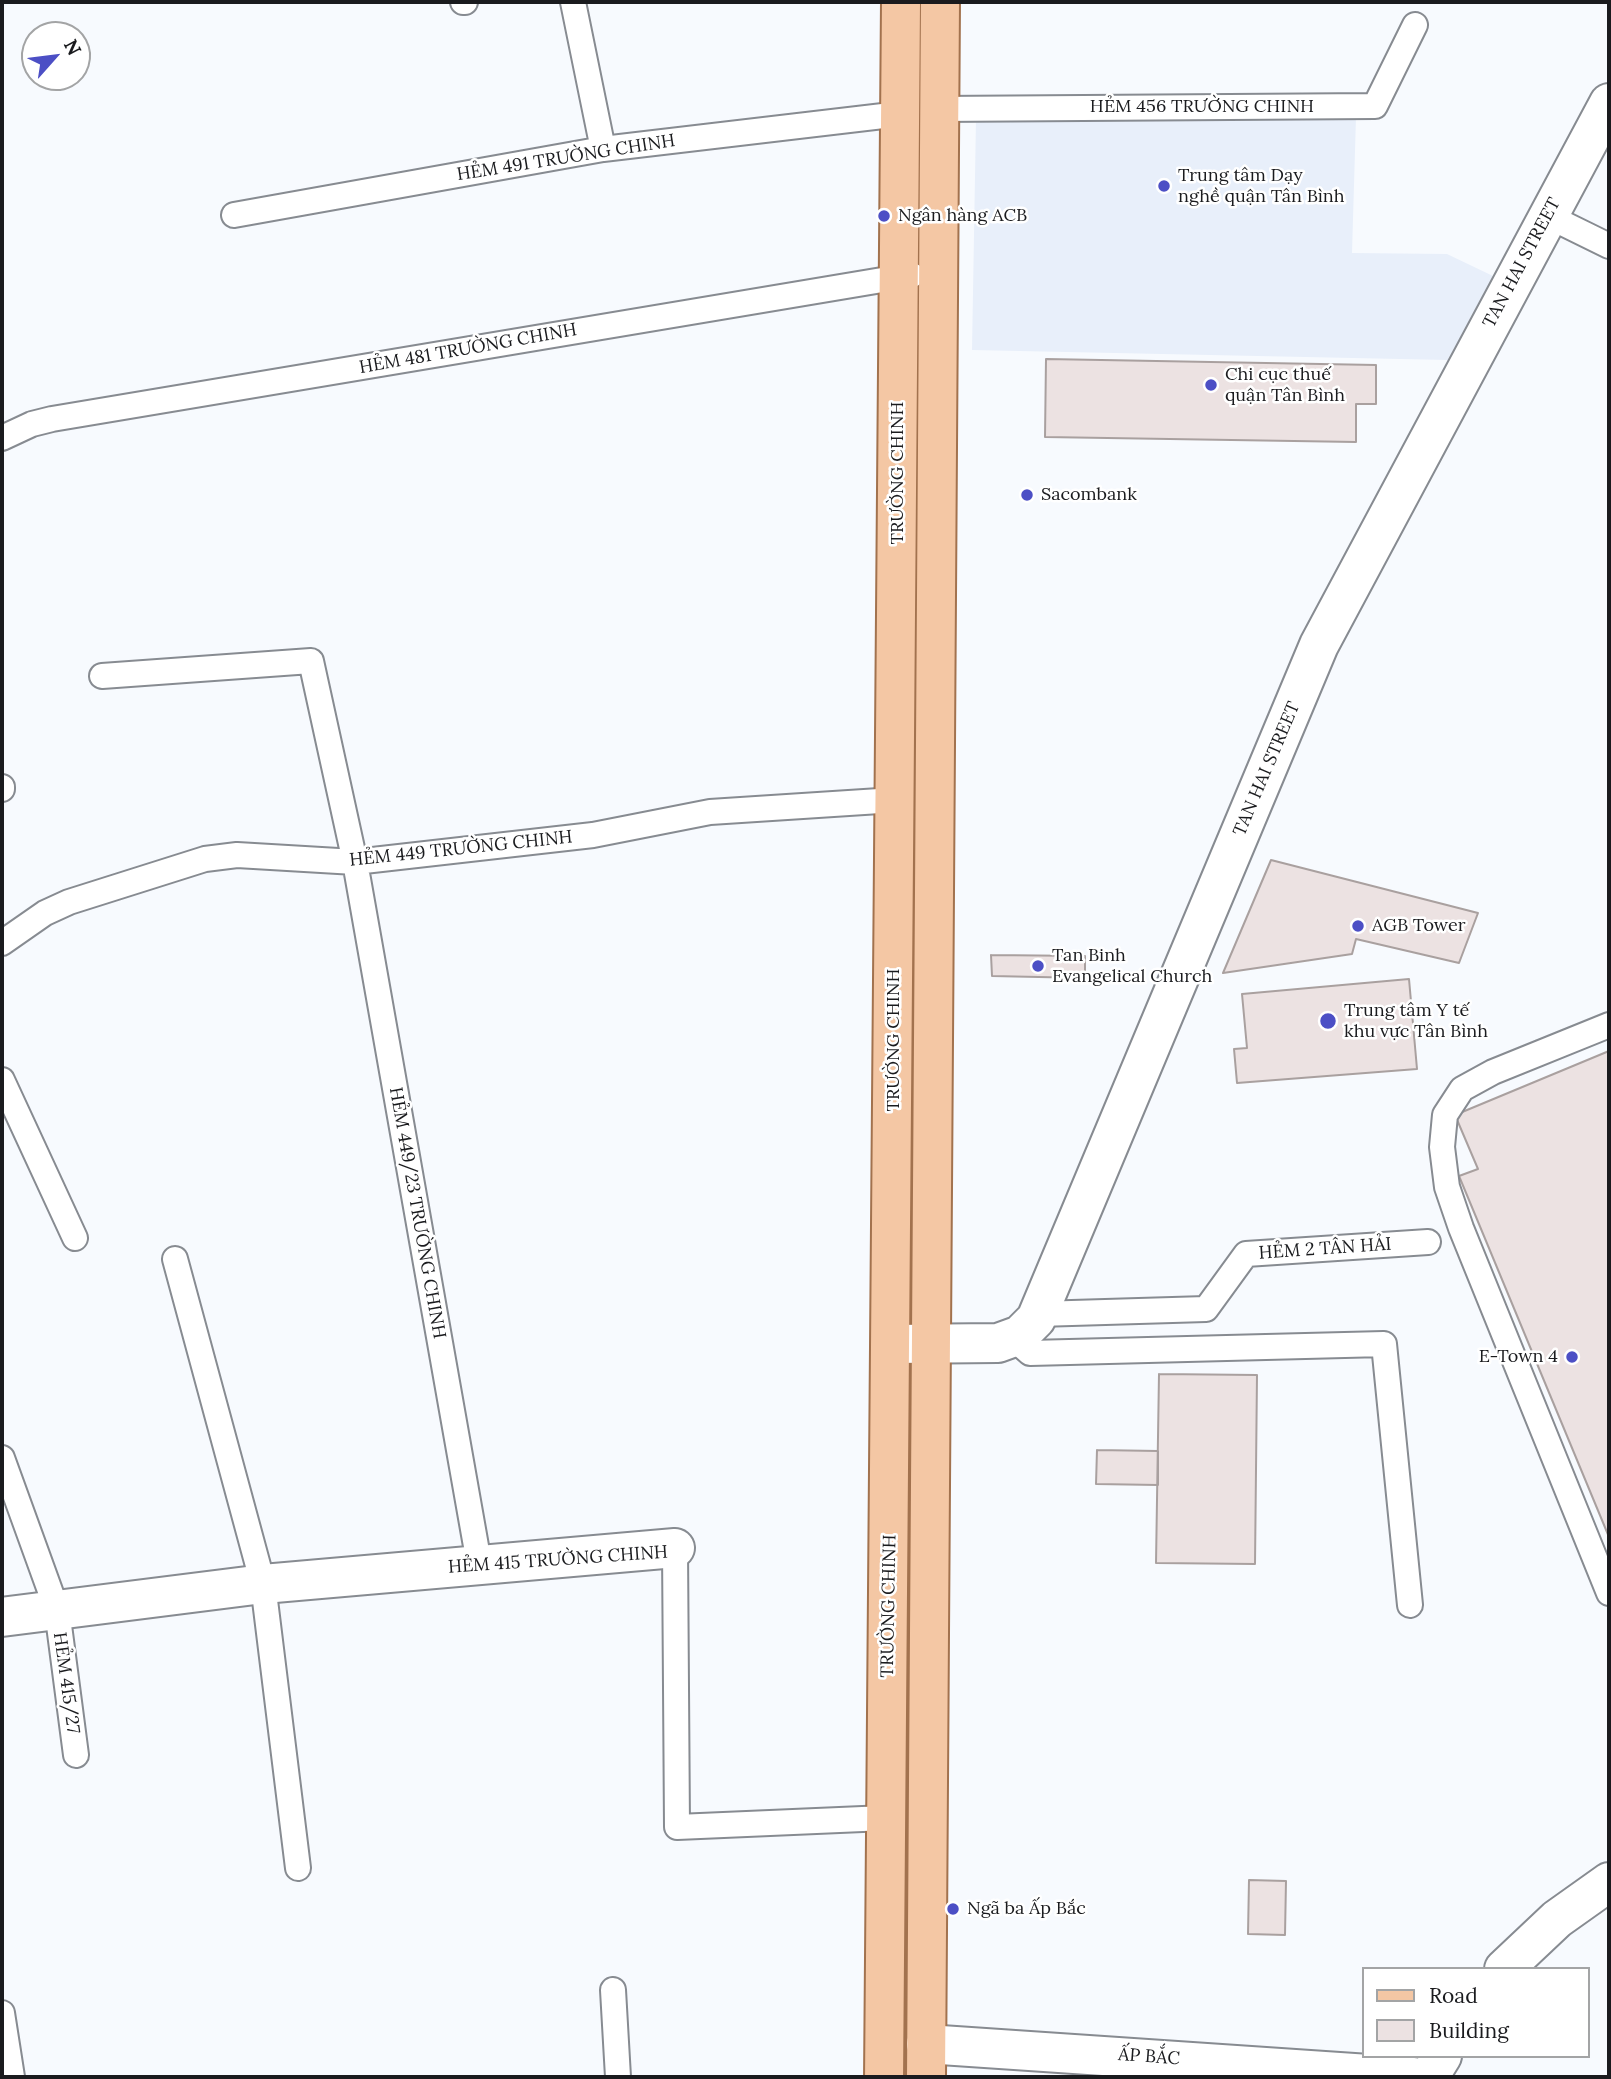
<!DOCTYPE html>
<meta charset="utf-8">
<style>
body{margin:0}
#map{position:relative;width:1611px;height:2079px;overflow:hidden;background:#f7fafe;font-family:Lora,serif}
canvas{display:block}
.frame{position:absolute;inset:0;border:4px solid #1a1b1e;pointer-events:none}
.legend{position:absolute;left:1362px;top:1967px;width:228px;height:91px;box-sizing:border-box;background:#fff;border:2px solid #a3a4a5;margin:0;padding:9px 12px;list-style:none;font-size:21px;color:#1a1b1e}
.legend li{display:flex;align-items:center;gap:14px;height:35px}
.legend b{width:35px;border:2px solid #a3a4a5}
.north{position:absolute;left:21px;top:21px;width:70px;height:70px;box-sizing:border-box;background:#fff;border:2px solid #a3a4a5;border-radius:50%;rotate:62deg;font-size:19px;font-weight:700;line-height:28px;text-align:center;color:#1a1b1e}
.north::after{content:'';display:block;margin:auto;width:24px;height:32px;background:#4c4fc5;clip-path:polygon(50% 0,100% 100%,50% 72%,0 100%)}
</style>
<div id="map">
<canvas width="1611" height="2079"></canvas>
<div class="frame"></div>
<ul class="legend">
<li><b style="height:9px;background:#f4c7a4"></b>Road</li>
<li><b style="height:19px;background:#ece2e2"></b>Building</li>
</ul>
<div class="north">N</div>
</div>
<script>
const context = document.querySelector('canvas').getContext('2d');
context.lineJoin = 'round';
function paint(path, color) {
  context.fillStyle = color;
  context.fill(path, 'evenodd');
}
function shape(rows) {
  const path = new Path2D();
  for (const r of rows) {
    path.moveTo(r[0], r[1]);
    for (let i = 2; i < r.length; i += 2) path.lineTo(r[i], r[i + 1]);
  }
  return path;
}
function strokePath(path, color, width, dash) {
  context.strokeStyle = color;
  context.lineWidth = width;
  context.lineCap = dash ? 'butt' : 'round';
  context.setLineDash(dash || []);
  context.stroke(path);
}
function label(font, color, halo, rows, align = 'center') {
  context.font = font + ' Lora,serif';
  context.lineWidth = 5;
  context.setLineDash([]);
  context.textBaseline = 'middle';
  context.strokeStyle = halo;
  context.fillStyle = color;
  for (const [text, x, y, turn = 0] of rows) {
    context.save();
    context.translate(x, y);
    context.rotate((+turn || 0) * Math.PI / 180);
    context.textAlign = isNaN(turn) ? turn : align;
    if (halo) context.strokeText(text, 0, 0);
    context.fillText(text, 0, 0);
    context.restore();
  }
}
const built = shape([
 [1356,117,1352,253,1447,254,1493,276,1448,360,972,350,976,119]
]);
const building = shape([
 [1046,359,1376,365,1376,404,1356,404,1356,442,1045,437,1046,359],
 [1271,860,1478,913,1459,963,1356,939,1352,954,1223,973,1271,860],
 [991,955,1085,956,1085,978,992,976,991,955],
 [1409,979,1417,1069,1237,1083,1234,1049,1247,1048,1242,994,1409,979],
 [1609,1051,1609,1537,1459,1176,1478,1169,1455,1115,1609,1051],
 [1159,1374,1257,1375,1255,1564,1156,1563,1159,1374],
 [1097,1450,1158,1451,1158,1485,1096,1484,1097,1450],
 [1249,1880,1286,1881,1285,1935,1248,1934,1249,1880]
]);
const service = shape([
 [463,2,465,2],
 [573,2,603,149],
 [938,109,1375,106,1415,25],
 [234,215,603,149,900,114],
 [1548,216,1609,246],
 [2,438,32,424,52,419,912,275],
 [102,676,311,661,355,862,479,1563],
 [2,787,2,789],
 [2,943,45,913,69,902,205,859,237,855,355,862,593,835,710,812,895,800],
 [1609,1025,1493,1072,1462,1089,1445,1115,1442,1147,1447,1187,1461,1228,1609,1593],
 [2,1080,75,1238],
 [175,1259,263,1584,298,1868],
 [1038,1314,1206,1309,1246,1254,1428,1242],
 [1013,1338,1030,1353,1384,1344,1410,1605],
 [2,1458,57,1610,76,1755],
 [675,1548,677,1827,886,1818],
 [613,1990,618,2077],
 [2,2013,12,2077]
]);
const minor = shape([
 [892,1344,998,1343,1020,1335,1036,1319,1319,645,1609,103],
 [2,1617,263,1584,675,1548],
 [1504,1969,1557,1919,1609,1882],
 [926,2044,1413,2077],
 [1429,2077,1442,2056]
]);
const primary = shape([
 [884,2077,901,2],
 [926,2077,940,2]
]);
const markers = [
 [1164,186,7,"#4c4fc5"],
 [884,216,7,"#4c4fc5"],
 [1211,385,7,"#4c4fc5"],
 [1027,495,7,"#4c4fc5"],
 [1358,926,7,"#4c4fc5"],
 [1038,966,7,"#4c4fc5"],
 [1328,1021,9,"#4c4fc5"],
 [1572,1357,7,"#4c4fc5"],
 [953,1909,7,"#4c4fc5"]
];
const streetNames = [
 ["HẺM 456 TRƯỜNG CHINH",1202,107],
 ["HẺM 491 TRƯỜNG CHINH",566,158,-9],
 ["TAN HAI STREET",1522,263,-62],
 ["HẺM 481 TRƯỜNG CHINH",468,349,-10],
 ["TRƯỜNG CHINH",898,473,-90],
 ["TAN HAI STREET",1267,769,-67],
 ["HẺM 449 TRƯỜNG CHINH",461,849,-6],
 ["TRƯỜNG CHINH",894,1040,-90],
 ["HẺM 449/23 TRƯỜNG CHINH",417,1213,80],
 ["HẺM 2 TÂN HẢI",1325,1249,-4],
 ["HẺM 415 TRƯỜNG CHINH",558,1560,-4],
 ["TRƯỜNG CHINH",889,1606,-89],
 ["HẺM 415/27",66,1683,82],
 ["ẤP BẮC",1149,2057,4]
];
const poiNames = [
 ["Trung tâm Dạy",1178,176],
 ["nghề quận Tân Bình",1178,197],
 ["Ngân hàng ACB",898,216],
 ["Chi cục thuế",1225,375],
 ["quận Tân Bình",1225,396],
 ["Sacombank",1041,495],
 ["AGB Tower",1372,926],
 ["Tan Binh",1052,956],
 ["Evangelical Church",1052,977],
 ["Trung tâm Y tế",1344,1011],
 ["khu vực Tân Bình",1344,1032],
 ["E-Town 4",1558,1357,"right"],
 ["Ngã ba Ấp Bắc",967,1909]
];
paint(built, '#e8effa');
paint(building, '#ece2e2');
strokePath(building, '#a9a09f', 2);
strokePath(service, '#878b91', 28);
strokePath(minor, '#878b91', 42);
strokePath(primary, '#a2724e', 42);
strokePath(service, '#fff', 24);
strokePath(minor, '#fff', 38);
strokePath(primary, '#f4c7a4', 38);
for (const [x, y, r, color] of markers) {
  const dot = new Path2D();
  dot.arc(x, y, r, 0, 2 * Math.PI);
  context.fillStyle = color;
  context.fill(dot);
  strokePath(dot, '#fff', 2.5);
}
label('18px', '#1a1b1e', '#fff', streetNames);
label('18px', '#1a1b1e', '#fff', poiNames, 'left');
</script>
